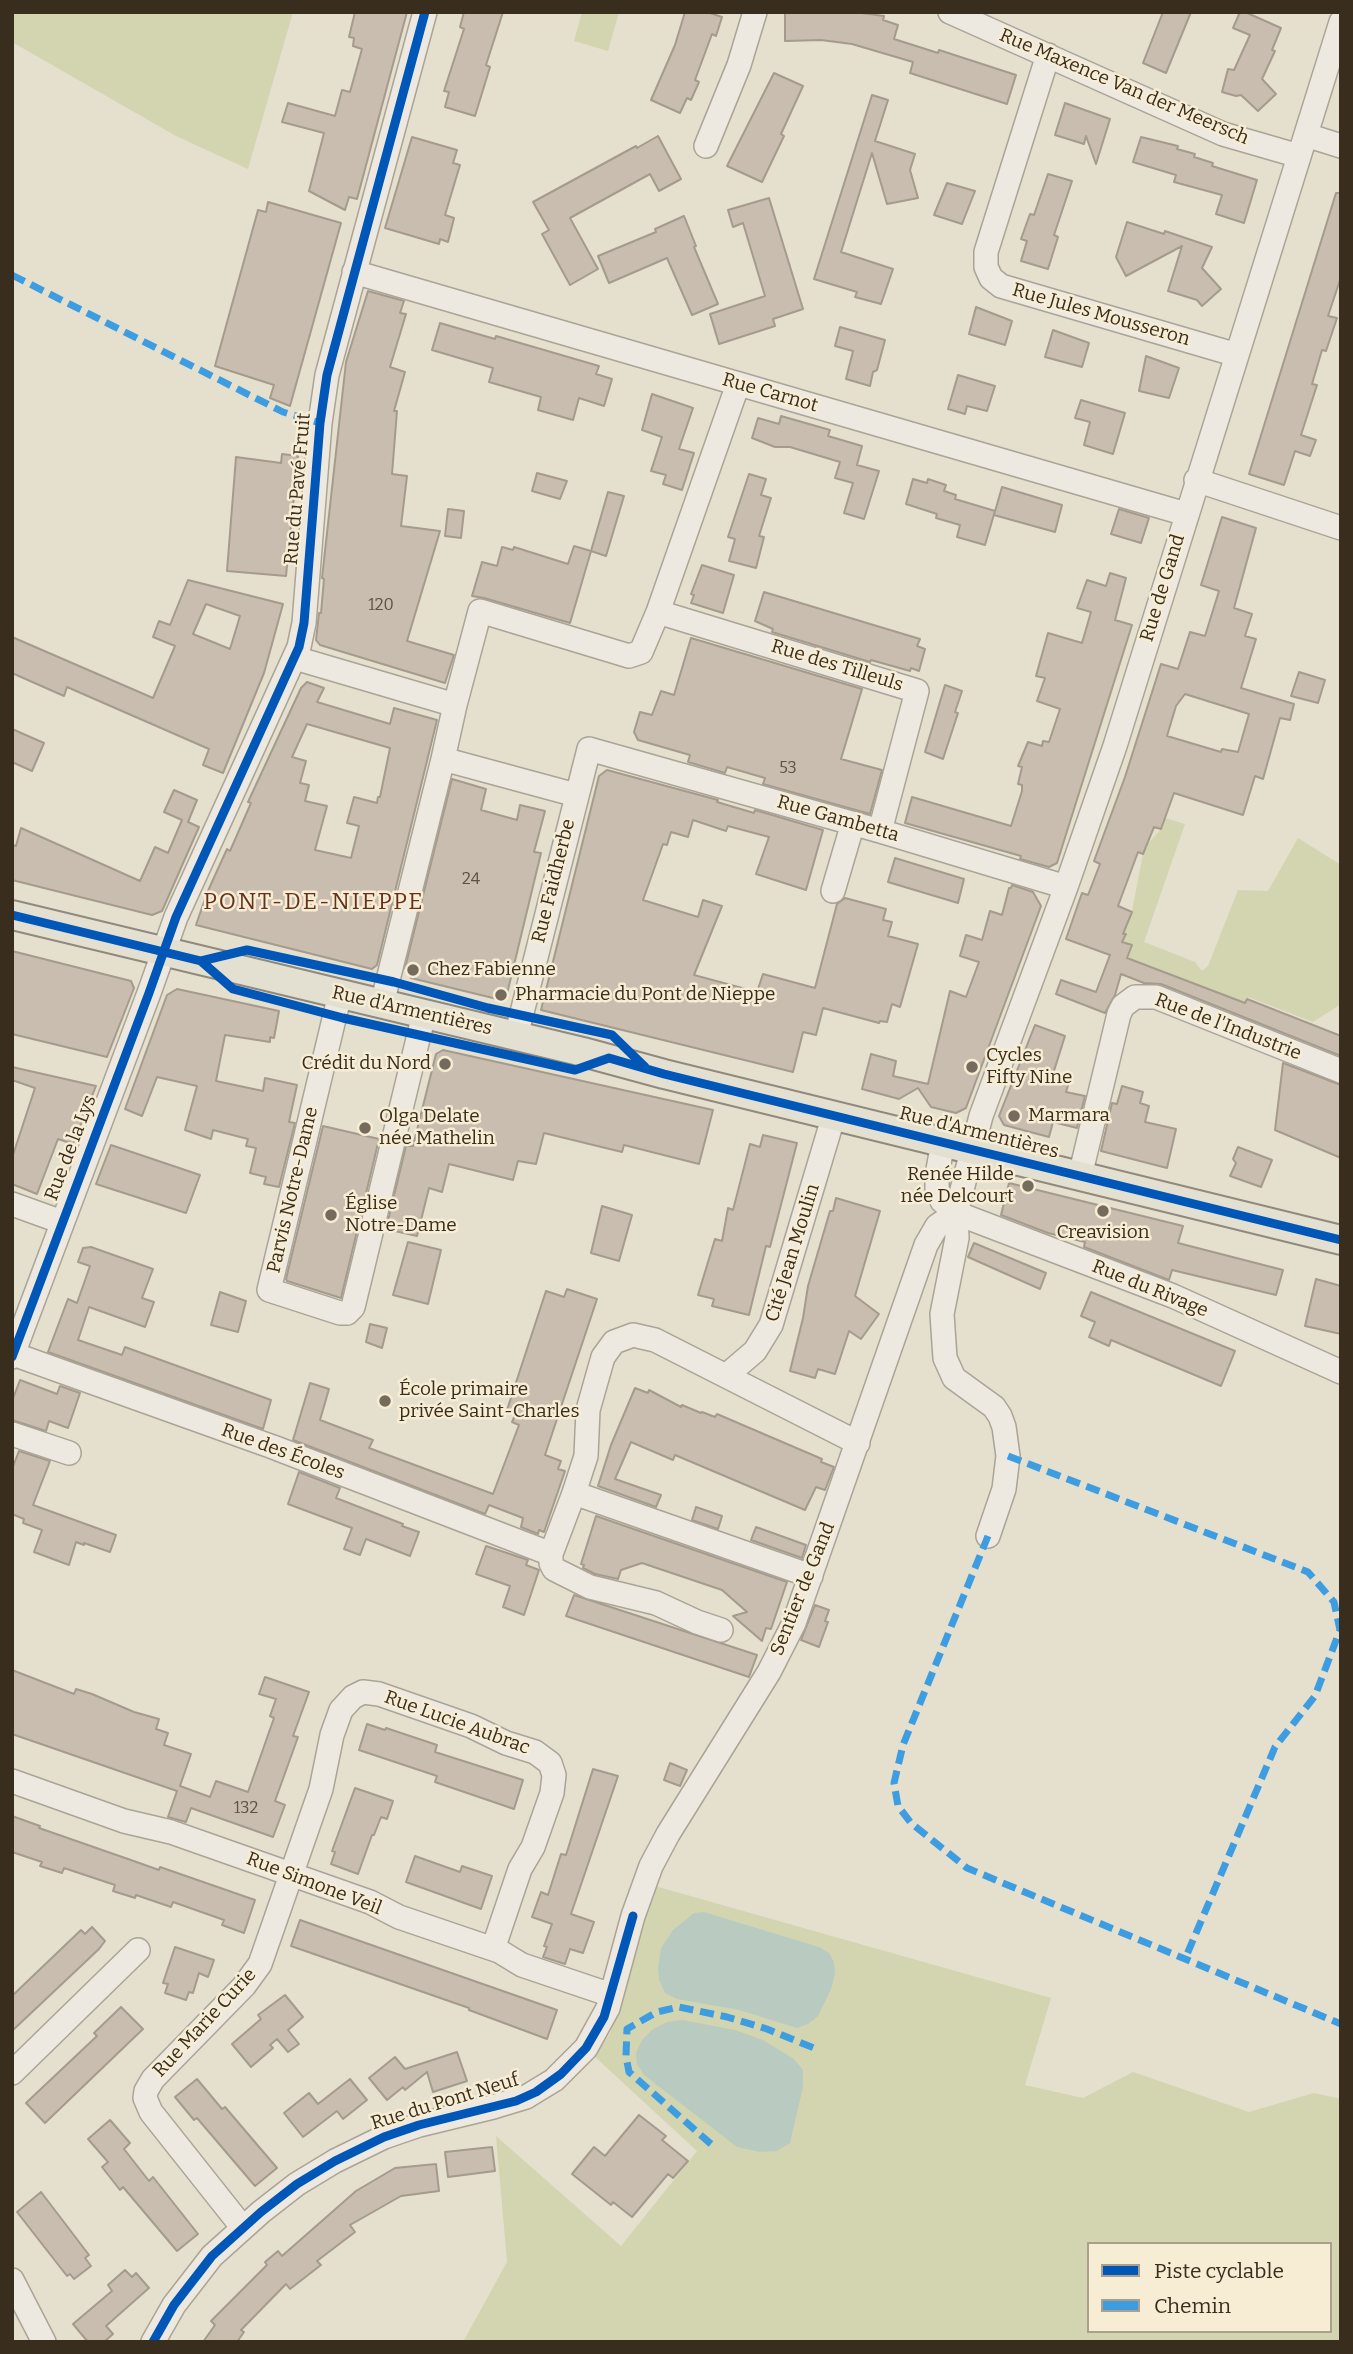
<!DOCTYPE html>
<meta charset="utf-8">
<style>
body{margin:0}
#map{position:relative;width:1353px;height:2354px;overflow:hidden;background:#e5dfce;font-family:Bitter,serif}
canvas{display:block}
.frame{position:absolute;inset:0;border:14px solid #392d1e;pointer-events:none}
.legend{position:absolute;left:1087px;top:2242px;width:245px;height:91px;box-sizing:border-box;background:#f6edd4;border:2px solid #aaa08b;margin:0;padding:9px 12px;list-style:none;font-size:21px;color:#392d1e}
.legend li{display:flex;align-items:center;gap:14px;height:35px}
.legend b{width:35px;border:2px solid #aaa08b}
</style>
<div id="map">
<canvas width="1353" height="2354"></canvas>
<div class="frame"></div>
<ul class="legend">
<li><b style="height:9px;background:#0057b8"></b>Piste cyclable</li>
<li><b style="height:9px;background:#3e9de0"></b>Chemin</li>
</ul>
</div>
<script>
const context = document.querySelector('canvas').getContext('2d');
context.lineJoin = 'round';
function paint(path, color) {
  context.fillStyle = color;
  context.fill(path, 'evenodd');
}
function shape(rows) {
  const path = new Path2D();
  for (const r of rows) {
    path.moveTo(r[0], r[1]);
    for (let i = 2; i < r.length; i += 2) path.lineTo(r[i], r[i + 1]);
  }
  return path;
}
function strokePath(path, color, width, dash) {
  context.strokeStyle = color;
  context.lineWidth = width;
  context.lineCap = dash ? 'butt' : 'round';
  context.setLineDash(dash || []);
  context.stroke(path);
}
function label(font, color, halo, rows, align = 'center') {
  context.font = font + ' Bitter,serif';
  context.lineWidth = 5;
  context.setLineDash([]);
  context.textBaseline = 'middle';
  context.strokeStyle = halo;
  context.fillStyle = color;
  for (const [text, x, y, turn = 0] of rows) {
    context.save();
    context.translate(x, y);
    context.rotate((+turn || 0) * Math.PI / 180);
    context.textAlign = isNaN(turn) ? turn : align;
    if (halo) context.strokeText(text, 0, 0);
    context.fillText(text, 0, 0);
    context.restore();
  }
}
const green = shape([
 [12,12,293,12,248,169,176,136,12,42],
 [582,12,619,12,608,51,574,41],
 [1165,818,1185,824,1144,942,1195,962,1202,971,1208,966,1238,890,1268,891,1298,838,1341,865,1341,1004,1313,1022,1248,997,1245,1004,1127,958,1132,946,1122,942,1132,911,1143,854,1146,846,1161,829],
 [655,1886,1051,1998,1025,2085,1083,2098,1133,2072,1249,2112,1314,2093,1341,2099,1341,2342,463,2342,507,2262,496,2136,621,2246,697,2151,594,2056,609,2035,618,2014],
 [1089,2244,1330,2244,1330,2331,1089,2331]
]);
const water = shape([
 [704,1912,819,1947,829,1953,834,1962,835,1974,831,1989,818,2016,808,2024,797,2028,739,2010,677,1999,665,1993,659,1980,658,1968,661,1948,673,1930,694,1913],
 [683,2020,735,2030,763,2040,794,2059,803,2070,803,2087,790,2143,777,2151,759,2152,737,2147,644,2075,637,2064,636,2053,642,2040,653,2029,667,2022]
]);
const building = shape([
 [355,12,407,12,357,199,349,197,345,210,309,191,324,133,282,122,288,103,335,116,342,90,350,92,362,49,353,46,354,38,349,37,355,12],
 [464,12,503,12,486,65,490,67,475,116,445,107,449,92,444,91,464,29,460,27,464,12],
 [685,12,707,12,722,17,716,36,712,34,695,80,699,82,691,100,687,98,680,113,651,100,675,45,685,12],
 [785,12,854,12,884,16,883,20,898,25,894,39,938,53,939,50,1016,75,1007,104,910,73,913,62,852,44,821,40,785,41,785,12],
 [1163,12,1191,12,1166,73,1143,63,1163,12],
 [1240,12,1245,12,1281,28,1272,50,1275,51,1262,79,1276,94,1258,111,1241,95,1236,96,1222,92,1228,69,1234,70,1250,35,1233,28,1240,12],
 [774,73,803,86,781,134,784,136,762,182,727,166,774,73],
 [872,95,888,100,875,141,915,154,910,170,918,198,887,204,872,153,841,252,893,269,881,304,855,297,857,292,814,279,872,95],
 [1065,103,1110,119,1096,164,1086,136,1084,144,1055,135,1065,103],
 [658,136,681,179,659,191,650,174,570,218,598,269,570,285,542,234,549,230,533,202,636,146,637,148,658,136],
 [412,137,457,150,453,163,460,165,445,215,454,218,448,242,440,239,439,244,385,228,412,137],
 [1141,137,1178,146,1177,149,1195,154,1194,157,1213,163,1212,166,1257,180,1244,223,1216,214,1222,195,1174,182,1176,175,1133,162,1141,137],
 [1048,174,1072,181,1054,235,1058,237,1048,269,1021,261,1027,241,1021,239,1030,214,1034,215,1048,174],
 [947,183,975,191,962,224,934,215,947,183],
 [1336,193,1341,193,1341,277,1328,316,1337,318,1326,351,1322,350,1312,384,1317,385,1301,435,1316,440,1310,456,1295,451,1284,485,1249,474,1336,193],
 [769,198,803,309,773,319,775,326,719,344,710,314,765,296,743,223,733,227,728,210,769,198],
 [268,202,341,223,290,406,270,398,274,385,215,366,258,210,266,212,268,202],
 [684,216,696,246,694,247,718,304,692,315,667,258,609,283,598,256,656,232,655,229,684,216],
 [1127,222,1164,234,1165,231,1212,247,1202,268,1221,289,1202,306,1197,300,1168,291,1182,246,1126,276,1116,257,1127,222],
 [368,291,404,301,400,313,406,314,390,367,405,372,394,411,397,411,392,474,407,476,401,526,440,531,407,641,454,655,445,683,320,645,316,640,319,613,321,613,324,579,322,578,346,362,368,291],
 [976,307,1012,321,1005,345,969,334,976,307],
 [440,323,495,339,496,336,599,366,596,374,612,379,604,406,579,398,573,420,538,410,541,397,489,382,493,368,432,350,440,323],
 [840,327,885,340,877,370,873,372,870,386,846,379,853,351,835,346,840,327],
 [1053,330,1089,343,1082,367,1045,357,1053,330],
 [1146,356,1179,368,1169,398,1139,391,1146,356],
 [958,375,995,386,987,411,967,406,965,414,948,409,958,375],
 [652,394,693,408,679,449,694,453,682,490,663,484,666,475,651,471,662,437,642,430,652,394],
 [1081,400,1125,413,1113,454,1084,445,1090,422,1075,418,1081,400],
 [781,416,830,430,828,436,862,446,857,465,879,471,864,519,844,513,853,483,835,478,840,462,790,447,775,447,752,438,758,418,779,424,781,416],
 [282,454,298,456,286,576,227,571,236,457,281,463,282,454],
 [537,473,567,481,560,499,532,491,537,473],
 [749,474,766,479,761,495,771,498,759,536,764,537,756,568,729,561,735,539,728,537,749,474],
 [913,479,927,483,928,479,946,485,944,491,956,495,955,499,995,511,985,545,957,537,960,525,936,518,937,514,906,504,913,479],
 [1002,487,1062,505,1055,532,994,515,1002,487],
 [608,492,624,496,606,556,591,551,608,492],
 [448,509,464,511,461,538,445,536,448,509],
 [1119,509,1149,518,1141,543,1111,534,1119,509],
 [1222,517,1256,528,1234,608,1252,614,1245,636,1256,639,1241,688,1294,704,1290,720,1280,718,1263,779,1255,776,1243,815,1174,793,1161,829,1154,827,1143,854,1138,852,1118,906,1132,912,1123,934,1126,934,1122,942,1132,945,1127,958,1245,1003,1247,999,1341,1036,1341,1056,1161,984,1144,983,1121,974,1115,995,1105,1013,1056,994,1061,980,1096,992,1110,955,1066,939,1082,893,1088,895,1100,864,1094,861,1125,777,1161,664,1178,669,1190,632,1205,636,1219,591,1201,585,1222,517],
 [1185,694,1249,714,1238,752,1222,749,1221,752,1167,736,1176,706,1185,694],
 [574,546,591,551,570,623,484,598,472,596,482,562,497,566,502,547,513,550,514,547,568,564,574,546],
 [702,565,734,575,723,613,691,603,694,595,691,594,702,565],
 [1110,573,1126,578,1115,620,1132,625,1057,863,1049,867,1020,859,1021,856,905,823,912,797,1011,826,1022,791,1022,785,1018,784,1022,767,1018,766,1028,742,1042,746,1043,741,1049,742,1060,709,1037,701,1045,678,1036,676,1048,633,1082,643,1091,612,1077,608,1087,580,1106,586,1110,573],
 [188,580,283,604,264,673,223,773,203,765,209,749,67,687,64,696,12,673,12,637,153,698,175,646,153,637,159,621,170,625,188,580],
 [206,604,240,616,230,649,193,634,206,604],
 [764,592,920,639,917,646,925,649,919,671,911,668,910,671,871,660,870,662,772,632,773,629,755,621,764,592],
 [691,638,862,689,841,759,882,770,870,814,763,784,765,778,727,767,725,773,688,762,690,755,638,740,634,732,640,712,652,715,661,691,674,695,691,638],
 [1299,672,1325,680,1318,703,1291,696,1299,672],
 [307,682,324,688,317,702,390,724,394,708,437,720,377,965,372,969,196,925,207,893,227,849,230,851,251,803,248,802,301,688,307,682],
 [307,724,390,748,380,797,378,797,377,803,354,797,347,823,359,826,351,858,315,850,327,806,305,801,309,785,300,783,306,761,292,757,307,724],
 [945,685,962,691,955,712,958,713,943,759,925,752,945,685],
 [12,729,44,743,32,771,12,762,12,729],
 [607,770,718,800,717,802,754,813,755,810,823,830,806,890,756,874,769,837,728,826,726,831,693,820,688,837,671,832,667,845,663,844,643,900,698,917,703,900,722,906,694,975,757,992,763,974,815,988,837,904,845,898,886,909,883,920,892,922,888,936,918,944,900,1007,892,1004,887,1022,880,1021,879,1023,823,1008,816,1035,803,1032,793,1072,541,1010,599,776,607,770],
 [452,779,486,789,481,810,517,820,520,805,545,811,534,852,541,853,507,994,497,999,411,978,405,968,452,779],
 [174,790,197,800,188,822,199,827,162,911,152,915,12,880,12,845,16,846,21,828,140,881,155,847,168,853,182,820,164,812,174,790],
 [895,858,964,879,958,903,888,882,895,858],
 [1012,885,1033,892,1041,906,966,1108,956,1113,931,1107,918,1088,899,1099,862,1089,871,1054,896,1061,893,1076,928,1084,950,991,966,997,979,962,960,956,966,935,982,940,990,911,1002,915,1009,888,1011,888,1012,885],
 [12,951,131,981,134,988,107,1057,12,1034,12,951],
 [177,989,279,1011,274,1038,270,1037,270,1042,225,1035,216,1081,263,1091,265,1078,297,1085,289,1122,295,1123,279,1187,264,1184,266,1177,250,1173,256,1148,246,1146,248,1139,213,1130,211,1139,185,1130,197,1086,157,1077,142,1116,125,1109,167,995,177,989],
 [1035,1025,1065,1036,1052,1077,1069,1082,1066,1092,1085,1096,1077,1128,1053,1122,1049,1137,1004,1125,999,1116,1035,1025],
 [443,1050,713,1110,699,1164,624,1145,622,1152,544,1133,536,1164,518,1161,513,1180,449,1164,442,1192,429,1188,417,1236,386,1229,406,1146,413,1146,436,1054,443,1050],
 [1283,1063,1341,1085,1341,1158,1275,1130,1283,1063],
 [12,1067,96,1086,73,1144,58,1139,37,1194,12,1184,12,1158,35,1088,12,1080,12,1067],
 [1122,1086,1143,1092,1140,1103,1149,1106,1145,1122,1176,1129,1167,1168,1101,1151,1112,1103,1117,1104,1122,1086],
 [323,1126,379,1139,341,1298,287,1281,286,1279,323,1126],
 [763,1135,797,1143,770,1247,766,1246,749,1315,712,1306,714,1299,698,1295,715,1239,722,1241,728,1208,733,1210,750,1144,760,1147,763,1135],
 [111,1145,200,1175,186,1213,96,1184,111,1145],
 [1238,1147,1272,1160,1261,1187,1230,1176,1236,1163,1233,1159,1238,1147],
 [1009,1183,1183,1226,1178,1243,1283,1270,1276,1295,1172,1270,1169,1280,1084,1247,1085,1242,1048,1233,1001,1215,1009,1183],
 [836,1198,880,1211,855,1296,879,1314,861,1339,849,1331,835,1374,818,1369,815,1378,790,1371,803,1318,808,1286,830,1211,833,1211,836,1198],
 [602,1206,632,1215,619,1261,591,1253,602,1206],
 [408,1242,441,1250,428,1304,393,1295,408,1242],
 [974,1243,1046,1273,1040,1289,968,1257,974,1243],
 [91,1247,153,1269,142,1298,154,1302,145,1327,89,1307,78,1340,122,1355,125,1347,271,1400,263,1429,48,1352,68,1299,77,1303,90,1266,78,1262,83,1248,91,1247],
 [1316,1279,1341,1286,1341,1334,1305,1326,1316,1279],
 [567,1289,597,1299,545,1455,561,1461,558,1469,565,1471,544,1532,539,1530,538,1534,521,1527,523,1518,489,1505,485,1514,293,1440,310,1383,329,1389,320,1420,373,1440,369,1448,493,1494,519,1425,512,1422,516,1413,507,1410,546,1291,564,1297,567,1289],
 [220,1292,246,1301,238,1332,211,1325,220,1292],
 [1091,1292,1235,1351,1221,1386,1111,1340,1109,1346,1089,1337,1095,1322,1081,1316,1091,1292],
 [370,1324,387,1328,382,1348,366,1342,370,1324],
 [20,1380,57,1394,60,1386,80,1393,68,1428,49,1421,46,1431,12,1420,12,1401,20,1380],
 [635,1388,648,1393,649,1390,681,1407,682,1405,701,1413,702,1412,715,1417,717,1414,822,1459,821,1462,834,1467,825,1490,816,1487,805,1510,675,1455,673,1460,631,1442,615,1479,661,1495,656,1507,598,1486,611,1445,635,1388],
 [19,1451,50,1461,33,1505,116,1535,110,1552,84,1543,84,1545,76,1542,69,1565,34,1552,42,1530,23,1523,24,1519,12,1514,12,1469,19,1451],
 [299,1472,340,1488,336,1498,403,1524,402,1526,419,1532,410,1556,366,1539,360,1555,344,1549,352,1528,288,1504,299,1472],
 [696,1507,722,1516,718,1529,692,1520,696,1507],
 [596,1516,787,1582,771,1629,766,1628,762,1641,733,1616,747,1612,722,1590,642,1563,621,1570,618,1579,595,1574,583,1568,584,1565,581,1564,596,1516],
 [756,1527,806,1545,802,1558,751,1540,756,1527],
 [486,1546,528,1560,526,1565,539,1570,524,1615,503,1607,510,1586,476,1574,486,1546],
 [574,1595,757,1655,749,1677,566,1616,574,1595],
 [815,1605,829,1610,825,1621,828,1622,819,1647,801,1640,815,1605],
 [12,1670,74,1694,76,1689,92,1694,134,1712,159,1719,156,1729,168,1733,164,1745,191,1754,180,1786,210,1797,216,1781,248,1792,274,1718,270,1716,276,1699,259,1694,265,1677,309,1692,293,1736,298,1737,275,1801,285,1805,273,1837,191,1808,186,1822,168,1817,177,1791,12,1734,12,1670],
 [367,1724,385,1730,386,1728,437,1745,435,1752,523,1780,514,1809,435,1782,437,1776,359,1750,367,1724],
 [670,1763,687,1770,680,1786,664,1780,670,1763],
 [593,1769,618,1776,571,1914,594,1922,583,1953,570,1949,565,1964,543,1957,547,1947,544,1946,552,1924,532,1917,541,1892,548,1895,561,1854,566,1855,593,1769],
 [355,1788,393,1801,387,1819,381,1817,374,1835,372,1835,358,1874,331,1864,335,1852,332,1851,355,1788],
 [12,1816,40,1826,39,1828,128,1859,159,1870,160,1867,255,1900,244,1933,222,1925,224,1920,173,1902,171,1907,136,1895,135,1898,113,1891,115,1885,64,1868,62,1873,40,1866,42,1862,12,1852,12,1816],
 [415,1856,460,1872,462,1866,492,1876,481,1909,406,1882,415,1856],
 [300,1920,557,2010,547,2039,469,2010,469,2008,291,1946,300,1920],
 [92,1927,105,1941,99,1949,12,2031,12,1996,81,1930,85,1934,92,1927],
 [175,1947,214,1960,208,1977,199,1973,193,1993,189,1992,186,2000,165,1993,168,1984,163,1983,175,1947],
 [285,1995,303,2017,288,2030,299,2044,288,2052,277,2039,270,2045,273,2048,251,2067,232,2044,261,2019,258,2015,285,1995],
 [121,2007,143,2029,45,2123,26,2103,97,2036,94,2033,121,2007],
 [457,2052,467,2081,433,2092,427,2072,405,2090,403,2087,387,2100,369,2078,395,2057,405,2069,457,2052],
 [197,2079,222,2109,225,2107,277,2168,255,2186,197,2118,194,2120,175,2097,197,2079],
 [350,2079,367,2100,343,2119,337,2111,303,2137,284,2113,309,2093,318,2104,350,2079],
 [639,2115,666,2136,662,2140,688,2161,673,2178,668,2174,632,2217,613,2202,611,2205,572,2174,594,2147,605,2156,639,2115],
 [110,2120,130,2143,124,2149,149,2181,153,2177,198,2234,177,2251,123,2187,120,2190,102,2167,108,2162,88,2139,110,2120],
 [492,2147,495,2171,448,2177,445,2152,492,2147],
 [436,2164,439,2191,401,2196,350,2225,355,2232,317,2261,321,2265,290,2289,286,2284,241,2330,244,2332,237,2342,203,2342,215,2325,211,2321,267,2265,265,2262,278,2251,282,2256,356,2191,395,2168,436,2164],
 [41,2192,89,2255,85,2258,91,2266,74,2279,70,2274,67,2276,17,2212,41,2192],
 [125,2270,132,2277,136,2273,149,2288,106,2326,113,2334,104,2342,88,2342,73,2324,112,2291,108,2285,125,2270]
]);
const minor = shape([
 [950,12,1223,134,1299,156],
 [1048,55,986,252,986,267,991,278,1001,286,1237,355],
 [1306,135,1341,146],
 [706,146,739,65,755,12],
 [354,272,1186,514],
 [1196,480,1341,528],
 [658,612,917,691,880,831],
 [295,658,455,705],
 [576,795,443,759,455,705,480,611,629,656,641,652,658,612,738,384],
 [833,891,853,823],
 [340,994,269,1290,340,1313,347,1313,353,1307,424,1014],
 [382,1004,443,759],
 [516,1036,589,749,880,831,1066,887],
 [943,1142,937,1175,937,1189,942,1201,956,1213,1173,1296,1341,1372],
 [1080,1176,1119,1014,1123,1006,1135,997,1156,997,1341,1071],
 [12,1204,62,1222],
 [13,1354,273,1447,551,1554],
 [12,1357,149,993,176,917,299,647,304,623,320,423,327,375,425,12],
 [727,1375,755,1351,771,1325,834,1115],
 [12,1434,69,1453],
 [574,1493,586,1456,588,1410,603,1357,614,1342,633,1335,655,1340,858,1443],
 [988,1536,1004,1489,1008,1456,1004,1427,1000,1416,994,1407,954,1378,945,1358,942,1314,957,1238,956,1213,981,1116,1066,887,1115,746,1341,22],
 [721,1630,697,1622,656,1603,590,1587,554,1569,551,1563,551,1554,574,1493,811,1576],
 [12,1781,124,1821,171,1832,370,1902,399,1917,499,1951,522,1965,611,1995],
 [12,2073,138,1950],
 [243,2228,151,2112,145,2098,146,2091,153,2079,244,1986,260,1964,321,1789,332,1735,341,1710,353,1697,363,1692,379,1694,471,1726,506,1743,535,1752,550,1763,554,1775,552,1793,533,1847,520,1869,493,1949],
 [12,2280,44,2342],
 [153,2342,174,2305,212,2256,261,2212,297,2184,335,2161,384,2137,419,2125,493,2107,526,2097,554,2080,586,2048,608,2008,633,1916,651,1866,668,1834,769,1672,794,1623,926,1245,937,1226,956,1213]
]);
const major = shape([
 [12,915,583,1052,664,1074,1341,1240]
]);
const quiet = shape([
 [12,275,283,412,320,423],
 [1008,1456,1308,1572,1334,1602,1340,1630,1315,1696,1275,1747,1185,1959],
 [988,1536,903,1745,894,1783,898,1806,911,1823,967,1868,1341,2024],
 [711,2144,629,2072,626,2056,627,2029,657,2012,679,2007,727,2017,767,2029,819,2050]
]);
const cycleway = shape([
 [12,915,201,961,233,989,343,1018,575,1070,609,1058,664,1074,1341,1240],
 [201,961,247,950,394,982,488,1008,612,1035,645,1067],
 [12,1357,149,993,176,917,299,647,304,623,320,423,327,375,425,12],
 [153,2342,174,2305,212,2256,261,2212,297,2184,335,2161,384,2137,419,2125,516,2101,536,2092,561,2074,586,2048,604,2017,633,1916]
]);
const markers = [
 [413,970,7,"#756b5c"],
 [501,995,7,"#756b5c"],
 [445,1064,7,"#756b5c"],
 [972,1067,7,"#756b5c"],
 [1014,1116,7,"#756b5c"],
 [365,1128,7,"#756b5c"],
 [1028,1186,7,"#756b5c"],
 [1103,1211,7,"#756b5c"],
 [331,1215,7,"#756b5c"],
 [385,1401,7,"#756b5c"]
];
const numberNames = [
 ["120",381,606],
 ["53",788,769],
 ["24",471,880],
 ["132",246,1809]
];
const streetNames = [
 ["Rue Maxence Van der Meersch",1124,87,23],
 ["Rue Jules Mousseron",1101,315,16],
 ["Rue Carnot",770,393,16],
 ["Rue du Pavé Fruit",298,489,-85],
 ["Rue de Gand",1163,588,-73],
 ["Rue des Tilleuls",837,666,17],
 ["Rue Gambetta",838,819,16],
 ["Rue Faidherbe",554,881,-76],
 ["Rue d'Armentières",412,1011,13],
 ["Rue de l'Industrie",1228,1027,21],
 ["Rue d'Armentières",979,1133,14],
 ["Rue de la Lys",71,1148,-69],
 ["Parvis Notre-Dame",293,1190,-77],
 ["Cité Jean Moulin",793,1253,-73],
 ["Rue du Rivage",1150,1289,22],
 ["Rue des Écoles",283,1452,20],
 ["Sentier de Gand",803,1589,-68],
 ["Rue Lucie Aubrac",457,1723,20],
 ["Rue Simone Veil",314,1884,21],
 ["Rue Marie Curie",205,2023,-47],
 ["Rue du Pont Neuf",445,2102,-17]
];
const poiNames = [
 ["Chez Fabienne",427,970],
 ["Pharmacie du Pont de Nieppe",515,995],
 ["Cycles",986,1056],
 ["Fifty Nine",986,1078],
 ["Crédit du Nord",431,1064,"right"],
 ["Marmara",1028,1116],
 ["Olga Delate",379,1117],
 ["née Mathelin",379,1139],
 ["Renée Hilde",1014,1175,"right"],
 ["née Delcourt",1014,1197,"right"],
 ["Église",345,1204],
 ["Notre-Dame",345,1226],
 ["Creavision",1103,1233,"center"],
 ["École primaire",399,1390],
 ["privée Saint-Charles",399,1412]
];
const quarterNames = [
 ["PONT-DE-NIEPPE",314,903]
];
paint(green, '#d3d5b0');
paint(water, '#b9cbc1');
paint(building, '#c9bdaf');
strokePath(building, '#a59b8d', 2);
strokePath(minor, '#aaa496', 26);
strokePath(major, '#90897d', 32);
strokePath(minor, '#ede9e0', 23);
strokePath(major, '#e4e0d1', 28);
strokePath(quiet, '#3e9de0', 7, [14, 7]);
strokePath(cycleway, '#0057b8', 9);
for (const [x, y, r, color] of markers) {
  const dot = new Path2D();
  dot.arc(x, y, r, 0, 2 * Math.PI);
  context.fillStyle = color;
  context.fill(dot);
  strokePath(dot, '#f6edd4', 2.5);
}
label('16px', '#5d5142', null, numberNames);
label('19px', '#392d1e', '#f6edd4', streetNames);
label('19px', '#392d1e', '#f6edd4', poiNames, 'left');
context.letterSpacing = '2px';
label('23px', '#66301d', '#f6edd4', quarterNames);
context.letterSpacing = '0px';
</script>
